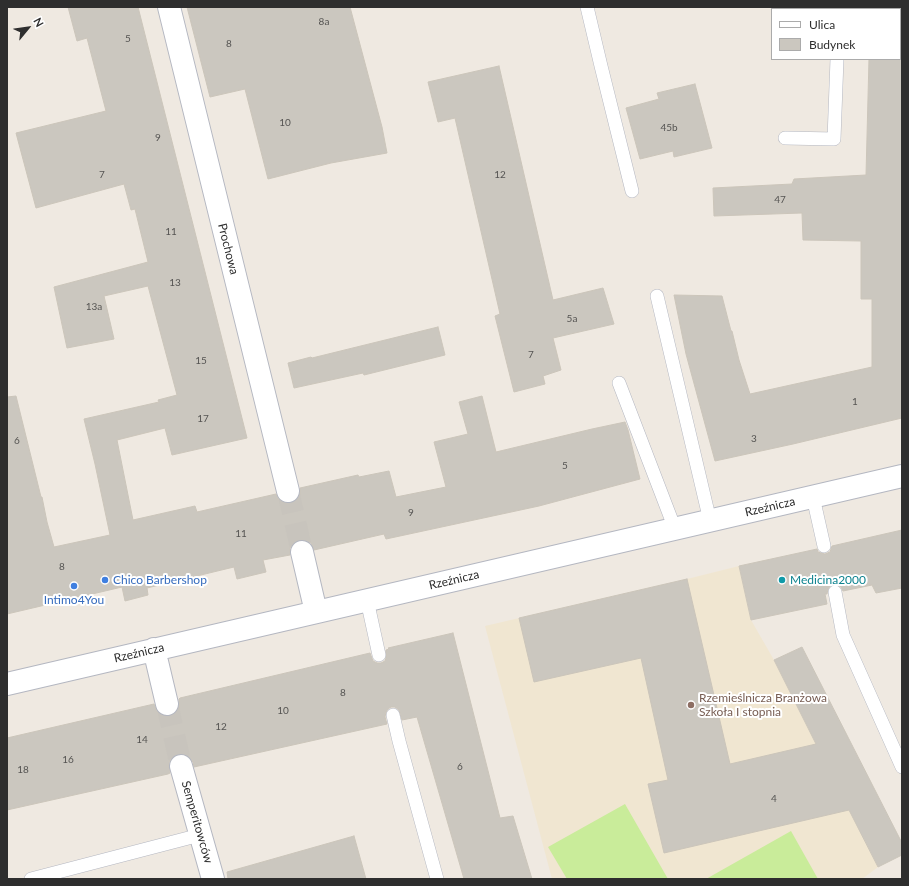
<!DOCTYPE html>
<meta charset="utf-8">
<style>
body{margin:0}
#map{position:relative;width:909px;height:886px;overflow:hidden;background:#efe9e1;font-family:Lato,sans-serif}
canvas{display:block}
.frame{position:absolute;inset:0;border:8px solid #2e2e2e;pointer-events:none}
.legend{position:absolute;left:771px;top:8px;width:130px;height:52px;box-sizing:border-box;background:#fff;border:1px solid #ababab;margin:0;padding:5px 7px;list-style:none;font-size:12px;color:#2e2e2e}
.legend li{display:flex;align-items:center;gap:8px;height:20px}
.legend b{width:20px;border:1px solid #ababab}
.north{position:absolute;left:8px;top:8px;width:40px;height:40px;-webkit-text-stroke:3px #fff;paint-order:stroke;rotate:61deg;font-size:11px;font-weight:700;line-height:16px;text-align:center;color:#2e2e2e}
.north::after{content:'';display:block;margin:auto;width:14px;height:18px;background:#2e2e2e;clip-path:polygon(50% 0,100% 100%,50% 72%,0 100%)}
</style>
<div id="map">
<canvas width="909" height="886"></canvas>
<div class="frame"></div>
<ul class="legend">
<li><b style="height:5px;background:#fff"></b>Ulica</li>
<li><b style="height:11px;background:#cbc7bf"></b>Budynek</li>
</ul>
<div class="north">N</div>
</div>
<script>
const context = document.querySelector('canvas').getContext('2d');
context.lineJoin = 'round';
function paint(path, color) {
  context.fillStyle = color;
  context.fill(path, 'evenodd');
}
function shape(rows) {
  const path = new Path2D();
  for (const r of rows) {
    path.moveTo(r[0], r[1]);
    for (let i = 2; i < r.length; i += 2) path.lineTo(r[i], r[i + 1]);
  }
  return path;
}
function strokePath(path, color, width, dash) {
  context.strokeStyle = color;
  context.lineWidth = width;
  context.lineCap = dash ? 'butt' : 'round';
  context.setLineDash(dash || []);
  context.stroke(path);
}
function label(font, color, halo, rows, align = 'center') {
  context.font = font + ' Lato,sans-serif';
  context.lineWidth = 4;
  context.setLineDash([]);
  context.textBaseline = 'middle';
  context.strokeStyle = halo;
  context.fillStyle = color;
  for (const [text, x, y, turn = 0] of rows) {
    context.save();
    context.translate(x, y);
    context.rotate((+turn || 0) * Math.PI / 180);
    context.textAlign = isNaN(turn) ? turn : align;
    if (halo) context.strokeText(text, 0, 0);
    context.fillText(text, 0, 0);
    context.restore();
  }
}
const education = shape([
 [739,566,751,620,774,660,878,867,862,879,552,879,485,626,687,579]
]);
const pitch = shape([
 [625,804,668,879,567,879,548,847],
 [791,831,818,879,706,879]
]);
const building = shape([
 [68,7,138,7,247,438,172,455,165,428,117,440,133,520,195,506,197,512,276,494,279,500,284,503,291,503,297,500,300,495,300,488,358,475,359,477,389,471,396,497,446,487,434,442,468,434,459,402,482,396,496,452,592,429,625,422,628,430,640,479,539,506,386,539,384,534,314,550,311,543,305,540,299,540,294,543,290,548,290,555,263,560,266,572,237,579,234,567,147,588,148,595,125,601,122,587,7,614,7,397,16,396,41,497,42,497,47,522,54,547,110,535,95,464,84,419,159,402,158,400,177,395,148,286,104,296,114,339,67,348,54,287,148,262,135,209,131,210,124,184,36,208,16,133,106,111,87,38,77,41,68,7],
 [187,7,350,7,382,127,387,153,331,163,268,179,245,89,210,97,187,7],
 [869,59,902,59,902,418,793,444,715,461,686,354,674,295,722,296,731,331,732,331,739,360,750,394,872,367,872,299,861,299,861,241,803,240,802,213,714,216,713,188,792,184,794,179,866,175,869,59],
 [499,66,553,300,603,288,614,324,553,338,561,370,543,376,545,384,514,392,495,316,500,314,455,118,438,122,428,82,499,66],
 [695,84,712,148,674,157,673,151,640,159,626,108,659,99,657,93,695,84],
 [438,327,445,355,364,375,363,373,294,388,288,363,311,357,312,358,438,327],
 [902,530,902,588,876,593,872,585,843,591,841,587,838,585,833,584,830,586,828,589,827,594,825,594,827,604,751,620,739,566,817,549,818,552,821,553,825,554,830,552,832,546,902,530],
 [687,579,730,764,816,744,774,660,802,647,902,843,902,855,878,867,849,810,664,853,648,784,668,780,641,658,534,682,519,618,687,579],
 [453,633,500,818,513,816,532,879,464,879,417,717,402,720,399,710,395,707,391,707,388,709,386,712,385,717,387,724,194,767,193,762,189,757,184,754,178,754,172,757,169,763,170,773,168,774,7,810,7,738,154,704,158,713,164,716,170,716,175,713,179,708,179,699,180,698,370,653,373,661,377,663,381,663,385,661,386,658,386,650,389,649,388,648,453,633],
 [354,836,366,879,228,879,227,872,354,836]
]);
const streetTunnel = shape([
 [288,491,302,552],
 [167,704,181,766]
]);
const lane = shape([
 [587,7,601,66,632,191],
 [839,9,839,7],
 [785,138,834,139,837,59],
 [657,296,710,521],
 [619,383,675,529],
 [813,497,824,546],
 [835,592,843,635,902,767],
 [367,600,379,655],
 [393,715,399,741,437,879],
 [31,879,200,835]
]);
const street = shape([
 [169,7,288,491],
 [302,552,316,612],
 [154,649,167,704],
 [7,684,902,476],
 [181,766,213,879]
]);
const markers = [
 [105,580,4,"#3f7fe0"],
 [782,580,4,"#0f9aa8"],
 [74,586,4,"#3f7fe0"],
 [691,705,4,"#8d6e63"]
];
const numberNames = [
 ["8a",324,22],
 ["5",128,39],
 ["8",229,44],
 ["10",285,123],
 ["45b",669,128],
 ["9",158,138],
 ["7",102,175],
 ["12",500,175],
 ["47",780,200],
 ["11",171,232],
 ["13",175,283],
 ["13a",94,307],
 ["5a",572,319],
 ["7",531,355],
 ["15",201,361],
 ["1",855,402],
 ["17",203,419],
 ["3",754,439],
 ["6",17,441],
 ["5",565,466],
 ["9",411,513],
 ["11",241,534],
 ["8",62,567],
 ["8",343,693],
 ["10",283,711],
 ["12",221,727],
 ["14",142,740],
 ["16",68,760],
 ["6",460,767],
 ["18",23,770],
 ["4",774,799]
];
const streetNames = [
 ["Prochowa",228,249,76],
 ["Rzeźnicza",770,507,-13],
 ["Rzeźnicza",454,580,-13],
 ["Rzeźnicza",139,653,-13],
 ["Semperitowców",197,822,74]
];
const shopNames = [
 ["Chico Barbershop",113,580],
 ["Intimo4You",74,600,"center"]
];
const cultureNames = [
 ["Medicina2000",790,580]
];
const educationNames = [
 ["Rzemieślnicza Branżowa",699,698],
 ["Szkoła I stopnia",699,712]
];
paint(education, '#f0e6d1');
paint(pitch, '#c9ec9a');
paint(building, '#cbc7bf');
strokePath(building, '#cbc5ba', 1);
strokePath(streetTunnel, '#c8c4bd', 22, [22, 11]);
strokePath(lane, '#b4b7c1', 14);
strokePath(street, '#b4b7c1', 24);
strokePath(lane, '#fff', 13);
strokePath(street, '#fff', 22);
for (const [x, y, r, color] of markers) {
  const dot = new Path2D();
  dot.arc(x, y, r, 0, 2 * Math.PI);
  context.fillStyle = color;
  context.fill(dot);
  strokePath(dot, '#fff', 1.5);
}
label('10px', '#555452', null, numberNames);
label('12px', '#2e2e2e', '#fff', streetNames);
label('12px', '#366cbe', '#fff', shopNames, 'left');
label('12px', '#0d838f', '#fff', cultureNames, 'left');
label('12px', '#785e54', '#fff', educationNames, 'left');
</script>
